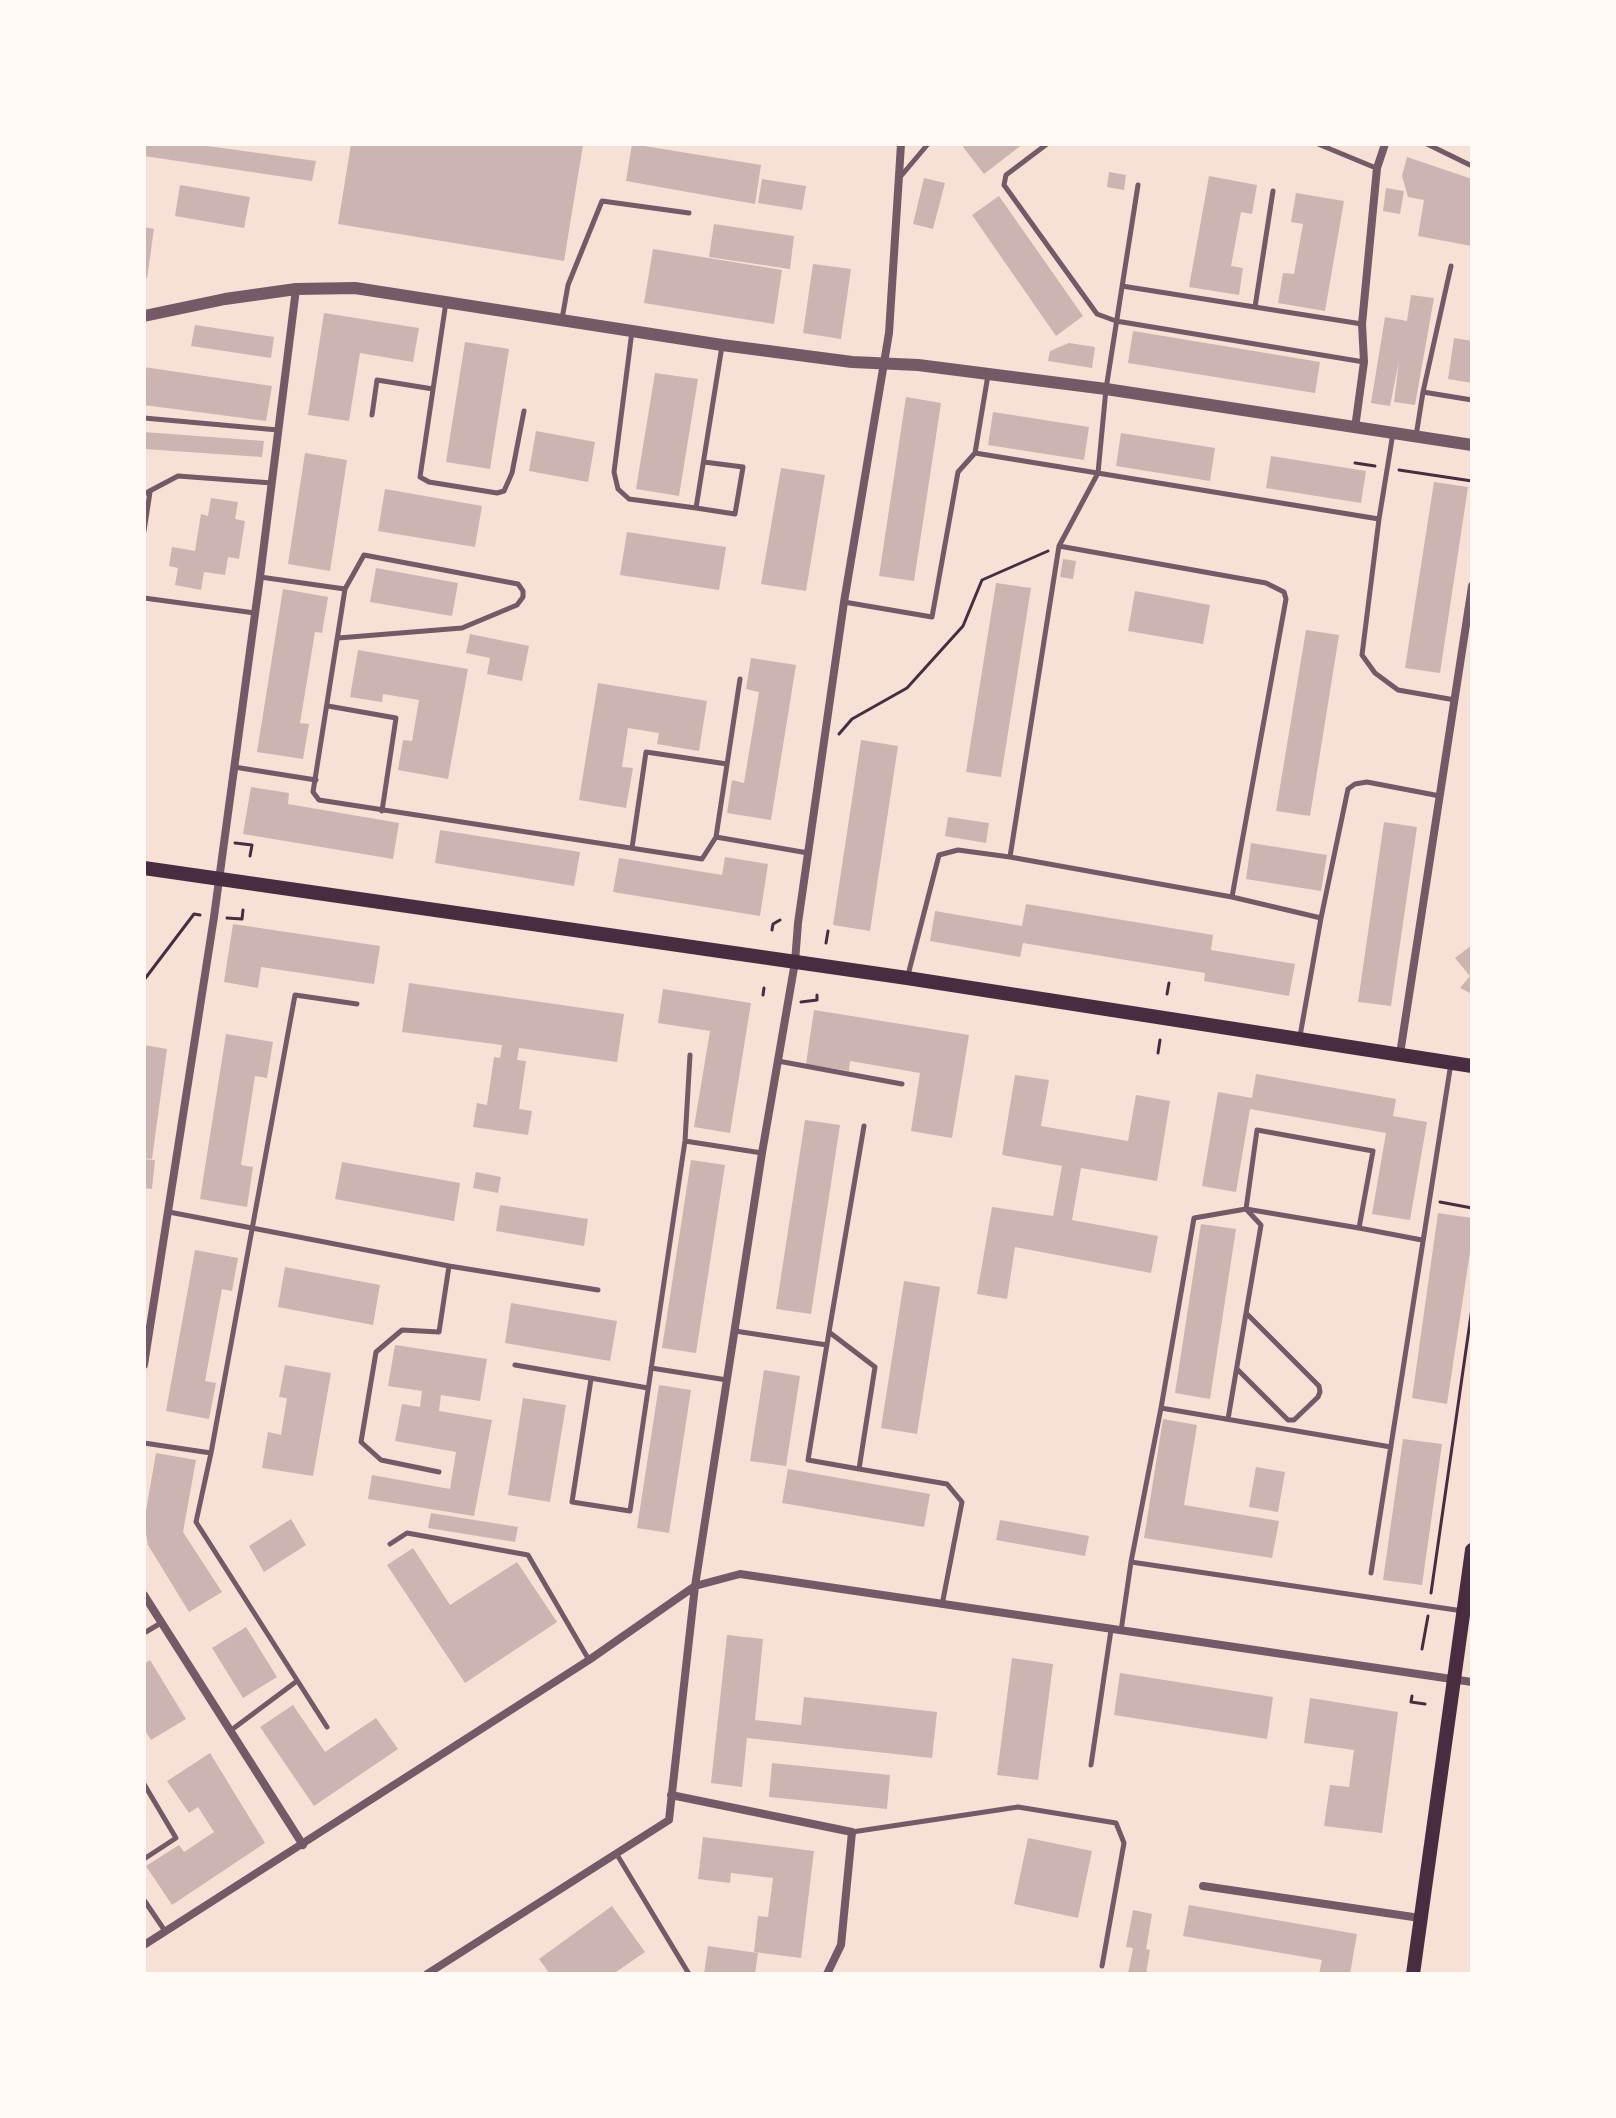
<!DOCTYPE html>
<style>
body{margin:0}
#map{position:relative;width:1616px;height:2118px;overflow:hidden;background:#f7e1d7;font-family:Mulish,sans-serif}
canvas{display:block}
.frame{position:absolute;inset:0;border:146px solid #fffaf5;pointer-events:none}
</style>
<div id="map">
<canvas width="1616" height="2118"></canvas>
<div class="frame"></div>
</div>
<script>
const context = document.querySelector('canvas').getContext('2d');
context.lineJoin = 'round';
function paint(path, color) {
  context.fillStyle = color;
  context.fill(path, 'evenodd');
}
function shape(rows) {
  const path = new Path2D();
  for (const r of rows) {
    path.moveTo(r[0], r[1]);
    for (let i = 2; i < r.length; i += 2) path.lineTo(r[i], r[i + 1]);
  }
  return path;
}
function strokePath(path, color, width, dash) {
  context.strokeStyle = color;
  context.lineWidth = width;
  context.lineCap = dash ? 'butt' : 'round';
  context.setLineDash(dash || []);
  context.stroke(path);
}
const building = shape([
 [144,144,193,144,316,161,312,181,144,156],
 [351,144,583,145,564,261,338,224],
 [632,144,761,165,755,204,626,181],
 [967,144,1023,144,984,174,963,147],
 [1407,157,1472,179,1472,246,1418,236,1424,200,1408,197,1402,176],
 [1109,172,1126,175,1124,190,1107,187],
 [1209,176,1257,185,1252,214,1241,212,1231,266,1243,268,1239,295,1189,287],
 [924,178,945,183,933,229,913,224],
 [762,179,806,186,802,210,758,203],
 [180,185,250,197,244,228,175,216],
 [1386,188,1404,191,1400,214,1383,211],
 [1296,193,1344,201,1325,311,1278,303,1283,273,1294,274,1303,224,1291,222],
 [999,196,1083,316,1056,336,972,215],
 [714,224,794,236,790,269,709,257],
 [144,227,154,229,147,278,144,278],
 [653,249,782,270,774,324,644,303],
 [813,264,851,269,841,339,803,333],
 [1411,295,1434,298,1415,405,1394,402,1399,361,1390,406,1371,403,1385,317,1407,321],
 [324,313,419,328,413,362,360,353,349,421,308,415],
 [195,325,274,337,271,358,191,346],
 [1133,331,1320,362,1315,393,1128,363],
 [1454,338,1472,341,1472,383,1448,379],
 [465,342,509,349,490,469,446,462],
 [1069,343,1095,347,1092,368,1048,361,1050,351],
 [144,367,272,386,266,421,144,405],
 [655,373,698,379,679,496,636,489],
 [906,397,941,403,914,581,879,576],
 [993,412,1089,427,1084,460,988,445],
 [536,431,595,442,588,482,529,471],
 [144,432,264,441,262,457,144,449],
 [1121,433,1215,448,1210,481,1116,466],
 [305,453,347,460,330,571,288,564],
 [1271,456,1366,471,1361,503,1266,488],
 [781,468,825,475,806,591,761,584],
 [1434,482,1468,487,1440,673,1405,668],
 [385,489,482,506,475,547,378,531],
 [211,498,238,502,235,519,245,521,239,559,228,557,225,575,204,572,201,590,175,585,178,568,169,566,172,547,195,551,201,514,208,516],
 [627,532,726,547,719,590,620,575],
 [1063,559,1076,561,1073,579,1060,577],
 [376,568,458,583,452,616,370,602],
 [996,583,1031,588,1001,777,966,772],
 [283,589,328,597,322,633,315,632,300,723,309,724,303,759,257,752],
 [1135,591,1210,605,1203,644,1128,631],
 [1306,630,1339,635,1310,816,1276,811],
 [470,634,529,646,522,681,487,674,490,658,466,653],
 [358,650,468,669,448,779,398,770,403,740,412,741,419,700,383,694,382,702,350,697],
 [751,658,796,665,771,820,727,813,732,780,744,783,759,692,746,689],
 [598,683,707,701,699,751,657,744,659,733,628,728,622,767,633,768,626,808,579,800],
 [861,740,898,746,870,931,833,925],
 [251,787,289,793,288,804,399,823,393,859,243,834],
 [948,817,989,823,986,843,945,836],
 [1384,822,1417,827,1391,1006,1358,1002],
 [440,830,580,852,574,886,435,863],
 [1251,843,1327,855,1321,891,1246,879],
 [725,857,768,864,760,916,613,892,619,858,722,875],
 [1026,904,1213,935,1211,950,1295,964,1289,996,1204,981,1205,973,1023,943,1020,957,930,941,935,911,1022,926],
 [233,924,380,946,374,984,261,967,258,988,224,982],
 [1472,945,1472,994,1460,988,1470,976,1455,958],
 [409,983,624,1014,617,1062,519,1048,517,1060,526,1061,519,1109,532,1111,528,1135,473,1127,477,1103,487,1105,494,1057,500,1058,502,1045,402,1032],
 [663,989,751,1003,730,1133,694,1127,710,1031,658,1023],
 [814,1010,969,1035,952,1138,911,1131,920,1073,850,1061,849,1071,806,1064],
 [226,1034,273,1042,267,1078,255,1076,241,1165,253,1167,247,1207,200,1199],
 [144,1045,167,1049,152,1159,144,1158],
 [1256,1074,1396,1099,1393,1116,1427,1122,1410,1220,1372,1214,1386,1133,1250,1109,1236,1192,1202,1186,1218,1092,1252,1098],
 [1015,1075,1049,1080,1041,1126,1128,1141,1136,1095,1170,1101,1157,1181,1081,1168,1072,1220,1158,1236,1151,1273,1015,1247,1007,1299,977,1294,992,1207,1053,1216,1062,1166,1002,1155],
 [805,1120,840,1125,811,1314,776,1309],
 [144,1159,155,1160,152,1189,144,1188],
 [691,1160,725,1165,696,1353,662,1348],
 [342,1162,460,1183,454,1221,335,1199],
 [476,1172,501,1177,498,1193,473,1188],
 [500,1205,588,1219,584,1246,496,1231],
 [1438,1213,1472,1218,1472,1239,1447,1404,1412,1398],
 [1201,1224,1236,1229,1210,1399,1175,1393],
 [195,1250,238,1258,232,1291,222,1289,205,1381,216,1383,209,1419,166,1411],
 [285,1267,380,1285,373,1325,278,1307],
 [904,1281,940,1287,917,1434,881,1428],
 [511,1303,617,1321,610,1361,505,1343],
 [395,1345,487,1359,480,1401,441,1395,439,1411,492,1420,474,1516,368,1499,372,1475,450,1489,456,1452,395,1441,402,1404,420,1407,422,1391,388,1386],
 [285,1365,331,1373,313,1476,262,1468,268,1432,281,1435,287,1398,279,1397],
 [764,1370,800,1376,786,1466,750,1461],
 [659,1385,691,1390,669,1533,637,1528],
 [523,1398,566,1405,550,1502,508,1495],
 [1163,1419,1197,1425,1184,1505,1279,1521,1272,1558,1144,1538],
 [1403,1439,1442,1444,1422,1585,1383,1580],
 [156,1453,196,1460,183,1532,222,1592,189,1612,148,1545,144,1522],
 [1256,1467,1285,1472,1278,1512,1249,1507],
 [788,1469,930,1494,924,1527,782,1503],
 [431,1513,518,1527,515,1542,428,1528],
 [291,1519,306,1545,264,1572,249,1546],
 [1000,1520,1089,1536,1085,1556,996,1540],
 [413,1548,450,1605,517,1562,557,1622,465,1683,387,1565],
 [246,1627,277,1677,243,1698,212,1648],
 [727,1635,763,1639,755,1720,801,1725,804,1697,937,1712,932,1758,747,1738,742,1787,711,1783],
 [1012,1658,1053,1664,1038,1780,997,1775],
 [150,1660,186,1719,151,1740,144,1729,144,1664],
 [1120,1673,1273,1697,1267,1739,1114,1715],
 [1310,1698,1398,1712,1382,1833,1324,1826,1330,1785,1349,1787,1354,1750,1304,1743],
 [293,1705,325,1752,376,1718,398,1749,314,1806,260,1727],
 [210,1753,265,1843,172,1905,146,1866,179,1845,184,1852,214,1832,198,1807,189,1813,167,1781],
 [772,1763,890,1775,887,1809,769,1797],
 [703,1837,814,1851,801,1958,754,1952,758,1916,768,1917,773,1878,731,1873,730,1883,698,1879],
 [1028,1838,1092,1851,1078,1918,1014,1904],
 [1189,1905,1357,1934,1350,1974,1319,1974,1322,1960,1183,1936],
 [612,1906,645,1952,613,1974,550,1974,539,1959],
 [1133,1910,1152,1914,1146,1949,1150,1950,1146,1974,1128,1974,1133,1948,1126,1947],
 [708,1946,758,1953,755,1974,704,1974]
]);
const path = shape([
 [1355,463,1375,466],
 [1399,470,1472,481],
 [839,734,852,719,907,688,963,626,982,580,1048,551],
 [235,843,252,845,250,856],
 [227,918,242,919,243,910],
 [772,930,773,924,780,920],
 [826,943,828,931],
 [144,980,194,914,200,915],
 [1167,994,1169,983],
 [763,995,764,988],
 [801,1002,817,1000,817,995],
 [1158,1053,1160,1040],
 [1440,1202,1472,1208],
 [1431,1593,1472,1308],
 [1422,1649,1428,1616],
 [1412,1696,1411,1702,1425,1704]
]);
const service = shape([
 [1047,144,1006,175,1004,185,1097,314,1116,321,1364,362],
 [1318,144,1376,168],
 [1427,144,1472,166],
 [901,176,928,144],
 [1122,286,1362,324],
 [446,302,420,477,429,482,497,493,504,491,512,473,524,411],
 [1255,307,1273,191],
 [562,319,568,285,602,201,689,213],
 [632,331,614,472,618,489,629,499,696,508,722,346],
 [1423,392,1472,400],
 [372,415,377,380,433,389],
 [144,418,278,430],
 [1416,436,1423,392,1451,266],
 [975,453,1379,519,1362,655,1375,673,1398,690,1455,700],
 [144,494,178,476,272,483],
 [696,508,735,514,743,467,704,462],
 [1379,519,1393,433],
 [144,531,150,492],
 [1059,546,1266,583,1284,592,1286,599,1232,897],
 [260,577,345,589],
 [144,598,255,613],
 [844,602,932,617,958,472,975,453,988,375],
 [338,638,462,628,517,605,523,597,523,591,518,584,364,555,345,589,313,792,319,800,702,859,716,837,808,853],
 [328,706,396,718,382,811],
 [234,767,316,780],
 [716,837,740,679],
 [632,848,646,752,727,764],
 [1010,857,1059,546,1098,473,1106,389,1138,185],
 [1321,918,1348,789,1355,784,1367,782,1440,796],
 [908,975,939,855,958,850,1010,857,1232,897,1321,918,1300,1036],
 [778,1061,902,1084],
 [685,1141,762,1153],
 [169,1212,449,1266,598,1290],
 [735,1331,827,1345],
 [829,1332,875,1367,859,1469,808,1460,829,1332,864,1126],
 [515,1365,648,1388],
 [651,1368,727,1380],
 [1237,1369,1288,1420,1294,1420,1318,1397,1320,1392,1319,1386,1247,1314],
 [591,1379,572,1502,630,1511,685,1141,690,1055],
 [1161,1408,1194,1218,1246,1209,1359,1228],
 [1228,1419,1261,1225,1246,1209,1257,1130,1373,1151,1359,1228,1422,1240],
 [144,1443,211,1453,196,1522,327,1727],
 [1391,1447,1161,1408,1131,1562,1463,1611],
 [211,1453,295,995,357,1004],
 [859,1469,947,1484,962,1502,942,1605],
 [439,1472,381,1460,361,1442,376,1352,402,1330,439,1332,449,1266],
 [390,1544,407,1533,528,1555,589,1660],
 [1371,1573,1451,1063],
 [1121,1631,1131,1562],
 [144,1633,161,1623],
 [230,1731,297,1681],
 [1091,1765,1111,1630],
 [144,1784,176,1838,144,1859],
 [852,1832,1018,1807,1116,1823,1124,1843,1102,1966],
 [616,1853,689,1974],
 [144,1900,165,1931]
]);
const minor = shape([
 [1355,428,1364,362,1362,324,1377,168,1385,144],
 [1400,1054,1472,586],
 [144,1365,214,917,260,577,296,289],
 [144,1595,303,1845],
 [671,1795,852,1832,841,1945,827,1974],
 [1203,1886,1420,1918],
 [144,1945,589,1660,695,1586,740,1574,1472,1682],
 [427,1974,669,1820,695,1586,762,1153,795,962,798,923,844,602,889,333,901,144]
]);
const tertiary = shape([
 [144,316,225,299,296,289,355,288,722,345,852,362,918,365,1106,389,1472,445]
]);
const secondary = shape([
 [144,868,907,978,1472,1066],
 [1413,1974,1472,1550]
]);
paint(building, '#ccb4b1');
strokePath(path, '#4a2c40', 3);
strokePath(service, '#755966', 5);
strokePath(minor, '#755966', 8);
strokePath(tertiary, '#755966', 12);
strokePath(secondary, '#4a2c40', 14);
</script>
